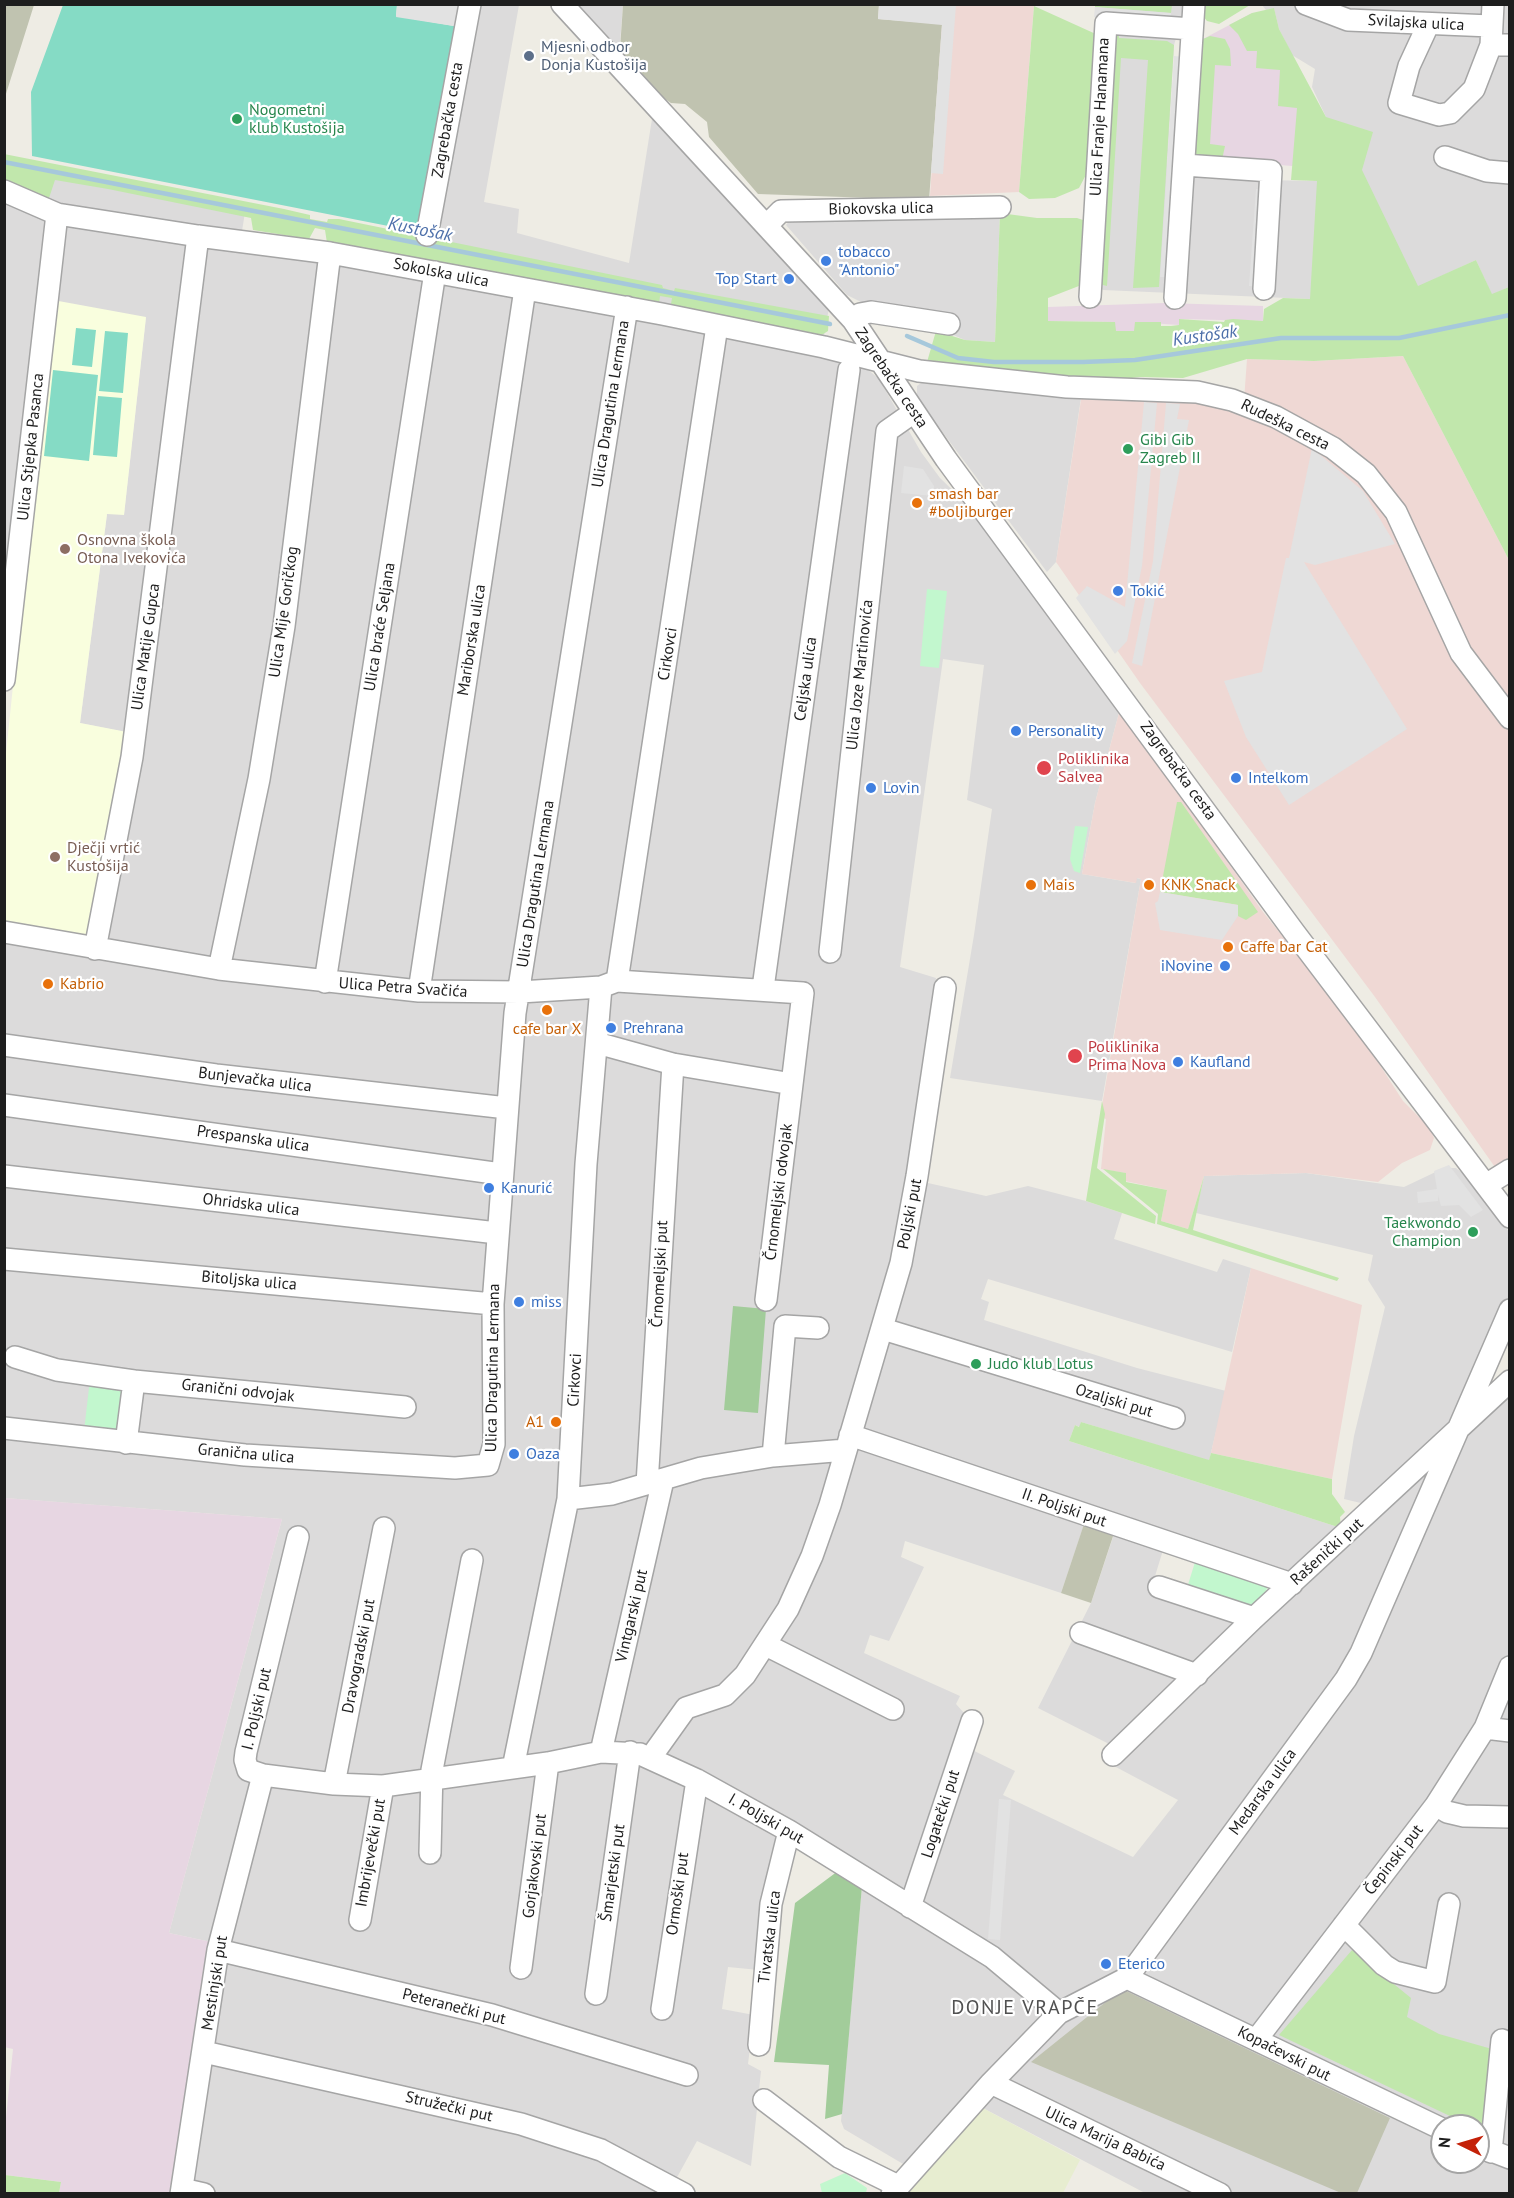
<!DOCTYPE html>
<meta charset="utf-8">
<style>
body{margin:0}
#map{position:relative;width:1514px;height:2198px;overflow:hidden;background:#eeece4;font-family:"PT Sans",sans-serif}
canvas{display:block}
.frame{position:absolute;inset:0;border:6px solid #1e1e1e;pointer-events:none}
.north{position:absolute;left:1430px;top:2114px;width:60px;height:60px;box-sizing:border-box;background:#fff;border:2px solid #a5a5a5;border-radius:50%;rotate:275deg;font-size:16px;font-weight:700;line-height:24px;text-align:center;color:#1e1e1e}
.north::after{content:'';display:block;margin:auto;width:21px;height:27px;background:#c42108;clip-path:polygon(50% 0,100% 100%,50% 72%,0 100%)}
</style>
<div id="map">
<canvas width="1514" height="2198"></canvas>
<div class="frame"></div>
<div class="north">N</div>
</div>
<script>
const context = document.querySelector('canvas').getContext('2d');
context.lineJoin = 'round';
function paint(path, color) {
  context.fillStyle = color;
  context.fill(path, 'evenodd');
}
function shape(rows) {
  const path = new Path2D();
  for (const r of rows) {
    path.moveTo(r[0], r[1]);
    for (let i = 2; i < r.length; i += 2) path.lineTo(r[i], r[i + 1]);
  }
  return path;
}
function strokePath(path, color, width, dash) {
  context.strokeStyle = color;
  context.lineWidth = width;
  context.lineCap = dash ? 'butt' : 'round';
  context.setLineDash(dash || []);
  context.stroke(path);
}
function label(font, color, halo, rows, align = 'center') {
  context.font = font + ' "PT Sans",sans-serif';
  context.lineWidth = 4.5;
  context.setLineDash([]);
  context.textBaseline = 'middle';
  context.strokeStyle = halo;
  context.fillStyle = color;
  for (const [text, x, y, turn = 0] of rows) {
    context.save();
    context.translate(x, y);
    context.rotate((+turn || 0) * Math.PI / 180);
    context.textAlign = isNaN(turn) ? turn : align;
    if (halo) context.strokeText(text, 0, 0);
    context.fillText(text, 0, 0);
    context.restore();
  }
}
const residential = shape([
 [465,4,519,5,484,202,519,209,517,233,629,263,652,119,683,142,830,302,821,353,866,368,879,379,921,452,940,478,970,507,1120,709,1095,803,1082,874,1135,883,1136,878,1141,879,1102,1101,950,1078,974,935,992,809,967,800,984,665,943,659,900,967,936,978,910,1179,986,1196,1028,1186,1086,1201,1122,1213,1114,1239,1217,1272,1223,1259,1251,1268,1232,1352,988,1279,981,1299,989,1302,984,1320,1137,1368,1226,1391,1209,1461,1081,1422,1080,1427,1075,1425,1069,1441,1341,1528,1382,1508,1344,1499,1354,1436,1385,1307,1368,1280,1373,1255,1196,1213,1204,1176,1306,1173,1404,1187,1444,1168,1456,1168,1471,1180,1509,1232,1509,1298,1471,1385,1509,1390,1509,2193,1145,2193,979,2106,920,2174,844,2129,841,2121,862,1886,776,1835,759,1970,728,1967,722,2009,754,2015,748,2064,761,2071,751,2166,697,2141,670,2190,676,2193,188,2193,211,1942,169,1933,282,1519,4,1498,5,939,140,735,80,723,107,514,124,514,146,317,5,609,5,160,246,206,242,231,429,266],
 [1089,1510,1119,1519,1091,1603,1038,1708,1115,1747,1124,1753,1114,1766,1178,1800,1133,1857,1003,1795,1015,1771,956,1742,964,1713,956,1704,960,1696,864,1653,870,1635,889,1641,924,1567,901,1557,905,1541,1061,1593],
 [1168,1534,1305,1584,1258,1624,1151,1589],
 [1442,2126,1478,2126,1478,2162,1442,2162],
 [1095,4,1186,5,1174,45,1167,168,1209,179,1317,181,1326,117,1312,87,1315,69,1292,55,1279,29,1274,9,1266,10,1262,5,1509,5,1509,287,1492,295,1476,260,1418,287,1310,299,1103,290,1095,283,1110,9,1095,7],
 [571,5,623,5,619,56],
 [1000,213,995,342,965,340,951,334,953,319,867,305,847,295,786,225,791,219],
 [921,383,1081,398,1056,562,1047,572,917,398,917,386]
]);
const commercial = shape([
 [879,5,1034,5,1019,192,930,196,942,25],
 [1403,356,1509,560,1509,1163,1497,1170,1375,997,1140,683,1056,562,1083,387,1211,403,1243,414,1247,359,1314,361],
 [1120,709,1263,912,1356,1028,1403,1101,1429,1127,1434,1138,1430,1150,1402,1163,1378,1182,1306,1173,1204,1176,1188,1229,1161,1221,1167,1190,1125,1181,1125,1173,1101,1169,1106,1119,1100,1117,1141,879,1137,878,1136,883,1082,874,1095,803],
 [1251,1268,1362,1305,1332,1479,1211,1453]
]);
const industrial = shape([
 [1252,13,1325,149,1292,166,1209,159,1199,46,1203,39],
 [1165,303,1263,306,1263,321,1180,319,1179,325,1135,322,1135,331,1115,331,1115,322,1047,321,1048,307],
 [5,1498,282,1519,169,1933,211,1942,175,2193,59,2193,61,2182,5,2175,5,2127,13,2049,4,2047]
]);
const education = shape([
 [53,300,146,317,124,515,107,514,80,723,127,732,88,940,5,924,5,763]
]);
const construction = shape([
 [5,4,34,5,5,97,4,5],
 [623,5,879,5,878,19,942,24,929,200,758,194,709,137,707,122,685,104,671,103,662,97,620,49],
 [1089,1509,1119,1518,1091,1603,1061,1593],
 [1122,1989,1390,2118,1357,2193,1341,2193,1031,2062]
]);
const farmland = shape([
 [979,2106,1080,2160,1063,2193,903,2194]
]);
const grass = shape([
 [1095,4,1172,5,1171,13,1095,7],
 [1201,5,1250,5,1219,24,1207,21,1201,14],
 [1034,6,1098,35,1088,171,1079,188,1055,198,1029,199,1019,192],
 [1274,8,1279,29,1326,117,1373,132,1362,170,1418,286,1476,260,1492,294,1509,287,1509,560,1403,356,1314,361,1247,359,1183,378,1140,377,1105,381,927,362,936,331,965,340,995,342,1000,213,1037,218,1077,218,1089,222,1084,284,1048,298,1048,321,1115,322,1116,331,1134,331,1135,322,1161,322,1161,326,1171,326,1179,325,1179,319,1224,322,1225,320,1233,319,1263,321,1264,309,1283,298,1310,299,1317,181,1291,180,1297,108,1278,106,1280,70,1256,68,1257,51,1247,51,1238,34,1229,25,1252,13],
 [1119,29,1119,38,1167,41,1174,45,1159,287,1133,288,1148,60,1121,58,1107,286,1095,283,1110,36],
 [1210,36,1225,39,1230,49,1231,66,1215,65,1210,144,1225,146,1222,160,1196,157,1193,147,1199,46,1203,39],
 [4,154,284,209,310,215,310,219,327,222,328,219,339,219,662,285,663,288,674,291,675,288,829,316,828,331,817,338,666,305,671,304,672,298,660,296,659,304,327,243,325,230,315,228,309,239,253,230,251,218,108,189,55,180,49,198,5,181],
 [1177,802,1181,802,1258,912,1246,920,1238,916,1238,905,1160,892],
 [1102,1101,1105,1114,1097,1168,1156,1216,1155,1224,1086,1201],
 [1103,1169,1126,1173,1126,1182,1167,1190,1161,1221,1188,1229,1204,1176,1193,1230,1339,1278,1337,1281,1157,1224,1158,1214],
 [1081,1422,1209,1460,1211,1453,1332,1479,1332,1494,1345,1512,1340,1517,1341,1528,1069,1441,1075,1425,1079,1427],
 [1352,1950,1411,1998,1407,2017,1439,2034,1492,2049,1484,2132,1478,2129,1478,2126,1471,2126,1279,2035],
 [5,2175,61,2182,59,2193,5,2193]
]);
const forest = shape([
 [733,1306,766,1309,758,1413,724,1410],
 [838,1871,862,1886,842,2114,825,2119,829,2065,774,2062,795,1903]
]);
const park = shape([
 [927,589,947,591,939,668,920,666],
 [1075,826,1088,827,1080,873,1074,871,1070,859],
 [90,1379,122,1384,123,1433,84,1431],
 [1196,1559,1269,1585,1257,1607,1253,1610,1186,1591],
 [845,2173,867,2188,866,2193,822,2193,820,2184]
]);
const pitch = shape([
 [63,5,397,5,396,16,460,27,424,233,32,156,31,92],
 [76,328,96,330,92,367,72,365],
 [105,331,128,333,123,393,99,391],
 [53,370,98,375,89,461,44,456],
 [98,396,122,398,117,457,93,455]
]);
const parking = shape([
 [397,5,465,5,460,27,396,17],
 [879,5,956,5,943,174,931,173,942,25,878,19],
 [1095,7,1171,13,1171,22,1094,17],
 [1174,56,1184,57,1170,277,1160,277],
 [1256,189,1265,189,1258,287,1249,286],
 [1144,402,1157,403,1142,566,1127,641,1115,654,1076,598,1087,586,1125,607],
 [1166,403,1180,404,1177,419,1189,420,1142,666,1132,663,1153,561],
 [1312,448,1363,491,1395,544,1315,565,1304,562,1407,729,1289,805,1246,737,1224,681,1262,672,1286,558,1289,558],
 [904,466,923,469,934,486,933,496,901,493],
 [1160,892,1238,905,1238,916,1222,940,1160,930,1155,903,1158,901],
 [1449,1165,1483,1210,1471,1217,1459,1205,1441,1206,1438,1195,1438,1201,1418,1203,1417,1192,1437,1189,1434,1171],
 [999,1799,1011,1800,1000,1940,988,1939]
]);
const stream = shape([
 [4,162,830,324],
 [907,336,958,358,994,362,1083,362,1135,360,1281,338,1399,338,1510,315]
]);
const minor = shape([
 [562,4,853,320,946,459,1294,932,1510,1217],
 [1306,4,1348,20,1491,26],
 [1493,4,1491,45,1510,45],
 [1428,25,1409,66,1399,103,1439,115,1450,113,1474,89,1491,45],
 [1445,157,1487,171,1510,173],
 [1184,165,1271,171,1264,289],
 [4,191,57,214,198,236,330,253,662,314,824,347,919,371,1067,387,1197,392,1232,400,1276,417,1333,448,1366,474,1396,512,1461,653,1510,718],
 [767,225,781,211,1000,207],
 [427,235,470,4],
 [1090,297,1106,23,1192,29],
 [1175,298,1194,4],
 [853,320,860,314,871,312,949,324],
 [4,680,57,214],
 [4,932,219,969,419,991,520,992,601,987,617,981,803,993,766,1300],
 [95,949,132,757,198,236],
 [830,952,887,431,914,412],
 [219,969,259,779,284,626,330,253],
 [617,981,717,326],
 [325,982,435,272],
 [763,988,849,370],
 [419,991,525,289],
 [597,1043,673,1064,792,1084],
 [4,1045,216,1075,507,1108],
 [4,1105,501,1174],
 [4,1176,497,1233],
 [1486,1185,1510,1170],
 [4,1259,493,1304],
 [883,1329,1174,1418],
 [15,1357,57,1370,134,1381],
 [4,1428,245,1455,455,1468,488,1465,494,1444,493,1304,515,1013,627,307],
 [850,1435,1292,1584],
 [126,1443,134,1381,405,1407],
 [773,1456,785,1326,818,1328],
 [647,1484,673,1064],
 [568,1499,612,1494,701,1468,773,1456,846,1450],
 [298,1537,246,1752,245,1760,248,1770,263,1775,334,1784,383,1786,548,1763,601,1752,640,1754,697,1780,789,1831,992,1957,1059,2013],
 [1159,1587,1254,1618],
 [1081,1633,1197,1675],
 [766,1645,893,1709],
 [1485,1728,1510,1731],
 [601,1752,663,1480],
 [1113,1755,1254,1618,1510,1381],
 [651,1757,686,1708,725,1695,745,1675,788,1609,812,1556,830,1505,901,1263,917,1176,945,988],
 [513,1768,568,1499,586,1164,601,987],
 [334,1784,384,1528],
 [1436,1805,1447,1812,1464,1816,1510,1817],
 [430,1853,432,1770,472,1560],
 [910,1907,972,1721],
 [360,1920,383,1786],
 [1344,1925,1384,1965,1395,1972,1435,1982,1449,1904],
 [218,1950,492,2015,687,2075],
 [521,1968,548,1763],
 [1127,1978,1442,2129],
 [596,1994,630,1752],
 [662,2009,697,1780],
 [1256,2040,1436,1805,1485,1728,1510,1667],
 [759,2045,771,1904,789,1831],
 [204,2052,521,2124,601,2150,684,2194],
 [991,2083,1220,2194],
 [764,2100,839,2157,898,2186],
 [1479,2146,1510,2158],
 [1491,2152,1502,2040],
 [182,2189,204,2194],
 [181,2194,218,1950,263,1775],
 [892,2194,991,2083,1059,2013,1127,1978,1346,1679,1361,1653,1510,1310]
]);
const markers = [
 [529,56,6,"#5c6f8a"],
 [237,119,6,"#2e9e5b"],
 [826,261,6,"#3f7fe0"],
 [789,279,6,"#3f7fe0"],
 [1128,449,6,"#2e9e5b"],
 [917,503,6,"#e8710a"],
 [65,549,6,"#8d6e63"],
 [1118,591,6,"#3f7fe0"],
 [1016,731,6,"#3f7fe0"],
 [1044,768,8,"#e0444e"],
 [1236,778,6,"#3f7fe0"],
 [871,788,6,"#3f7fe0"],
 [55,857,6,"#8d6e63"],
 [1031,885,6,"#e8710a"],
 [1149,885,6,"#e8710a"],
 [1228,947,6,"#e8710a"],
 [1225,966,6,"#3f7fe0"],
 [48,984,6,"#e8710a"],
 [547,1010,6,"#e8710a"],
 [611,1028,6,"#3f7fe0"],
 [1075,1056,8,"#e0444e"],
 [1178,1062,6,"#3f7fe0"],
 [489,1188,6,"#3f7fe0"],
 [1473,1232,6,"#2e9e5b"],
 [519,1302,6,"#3f7fe0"],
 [976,1364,6,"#2e9e5b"],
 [556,1422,6,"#e8710a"],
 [514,1454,6,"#3f7fe0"],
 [1106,1964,6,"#3f7fe0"]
];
const streetNames = [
 ["Svilajska ulica",1416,23,3],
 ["Ulica Franje Hanamana",1100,117,-87],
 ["Zagrebačka cesta",448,120,-80],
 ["Biokovska ulica",881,209,-1],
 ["Sokolska ulica",441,273,11],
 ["Zagrebačka cesta",891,378,56],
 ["Ulica Dragutina Lermana",611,404,-81],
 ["Rudeška cesta",1285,425,26],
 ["Ulica Stjepka Pasanca",31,447,-84],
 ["Ulica Mije Goričkog",284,612,-82],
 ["Ulica braće Seljana",380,627,-81],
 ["Mariborska ulica",472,640,-81],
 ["Ulica Matije Gupca",146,647,-82],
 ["Cirkovci",668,654,-81],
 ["Ulica Joze Martinovića",860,675,-84],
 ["Celjska ulica",806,679,-82],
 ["Zagrebačka cesta",1178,771,54],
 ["Ulica Dragutina Lermana",536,884,-81],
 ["Ulica Petra Svačića",403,988,4],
 ["Bunjevačka ulica",255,1080,7],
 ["Prespanska ulica",253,1139,8],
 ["Črnomeljski odvojak",779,1192,-83],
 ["Ohridska ulica",251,1205,7],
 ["Poljski put",910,1214,-79],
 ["Črnomeljski put",660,1274,-87],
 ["Bitoljska ulica",249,1281,5],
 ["Ulica Dragutina Lermana",493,1368,-89],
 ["Cirkovci",575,1380,-87],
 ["Granični odvojak",238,1391,6],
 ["Ozaljski put",1114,1401,17],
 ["Granična ulica",246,1454,5],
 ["II. Poljski put",1064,1508,19],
 ["Rašenički put",1327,1552,-42],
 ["Vintgarski put",632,1616,-77],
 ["Dravogradski put",359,1656,-79],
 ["I. Poljski put",257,1709,-77],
 ["Medarska ulica",1263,1792,-54],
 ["Logatečki put",941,1814,-72],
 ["I. Poljski put",766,1819,30],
 ["Imbrijevečki put",371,1853,-80],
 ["Čepinski put",1394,1860,-52],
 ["Gorjakovski put",535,1866,-83],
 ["Šmarjetski put",613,1873,-82],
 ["Ormoški put",678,1894,-82],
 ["Tivatska ulica",770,1937,-83],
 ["Mestinjski put",215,1983,-81],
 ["Peteranečki put",454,2007,14],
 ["Kopačevski put",1284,2054,27],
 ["Stružečki put",449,2107,13],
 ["Ulica Marija Babića",1105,2139,25]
];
const serviceNames = [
 ["Mjesni odbor",541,47],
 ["Donja Kustošija",541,65]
];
const leisureNames = [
 ["Nogometni",249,110],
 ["klub Kustošija",249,128],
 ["Gibi Gib",1140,440],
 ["Zagreb II",1140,458],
 ["Taekwondo",1461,1223,"right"],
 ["Champion",1461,1241,"right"],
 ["Judo klub Lotus",988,1364]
];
const shopNames = [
 ["tobacco",838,252],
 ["\"Antonio\"",838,270],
 ["Top Start",777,279,"right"],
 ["Tokić",1130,591],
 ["Personality",1028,731],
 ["Intelkom",1248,778],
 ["Lovin",883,788],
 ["iNovine",1213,966,"right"],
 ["Prehrana",623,1028],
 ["Kaufland",1190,1062],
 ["Kanurić",501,1188],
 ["miss",531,1302],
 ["Oaza",526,1454],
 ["Eterico",1118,1964]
];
const foodNames = [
 ["smash bar",929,494],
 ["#boljiburger",929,512],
 ["Mais",1043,885],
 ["KNK Snack",1161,885],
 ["Caffe bar Cat",1240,947],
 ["Kabrio",60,984],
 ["cafe bar X",547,1029,"center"],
 ["A1",544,1422,"right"]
];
const educationNames = [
 ["Osnovna škola",77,540],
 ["Otona Ivekovića",77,558],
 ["Dječji vrtić",67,848],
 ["Kustošija",67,866]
];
const healthNames = [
 ["Poliklinika",1058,759],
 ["Salvea",1058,777],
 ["Poliklinika",1088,1047],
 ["Prima Nova",1088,1065]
];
const waterNames = [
 ["Kustošak",420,230,11],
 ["Kustošak",1205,336,-8]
];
const quarterNames = [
 ["DONJE VRAPČE",1025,2008]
];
paint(residential, '#dcdbdb');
paint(commercial, '#efd8d4');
paint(industrial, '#e7d6e2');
paint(education, '#f9fede');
paint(construction, '#c0c3b0');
paint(farmland, '#e7edd0');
paint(grass, '#c1e7ac');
paint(forest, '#a2cc9a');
paint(park, '#c2f7ce');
paint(pitch, '#85dbc5');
paint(parking, '#e2e2e2');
strokePath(stream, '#a6c8db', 4.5);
strokePath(minor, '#a5a5a5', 24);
strokePath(minor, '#fff', 21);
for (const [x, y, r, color] of markers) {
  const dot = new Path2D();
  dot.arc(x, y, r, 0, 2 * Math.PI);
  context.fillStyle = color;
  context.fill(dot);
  strokePath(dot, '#fff', 2);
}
label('16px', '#1e1e1e', '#fff', streetNames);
label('16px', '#4e5e75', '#fff', serviceNames, 'left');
label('16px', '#27864d', '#fff', leisureNames, 'left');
label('16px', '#366cbe', '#fff', shopNames, 'left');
label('16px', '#c56008', '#fff', foodNames, 'left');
label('16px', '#785e54', '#fff', educationNames, 'left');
label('16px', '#be3a42', '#fff', healthNames, 'left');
label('italic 18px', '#4e70aa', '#fff', waterNames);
context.letterSpacing = '1.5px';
label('20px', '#515151', '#fff', quarterNames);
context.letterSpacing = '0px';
</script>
